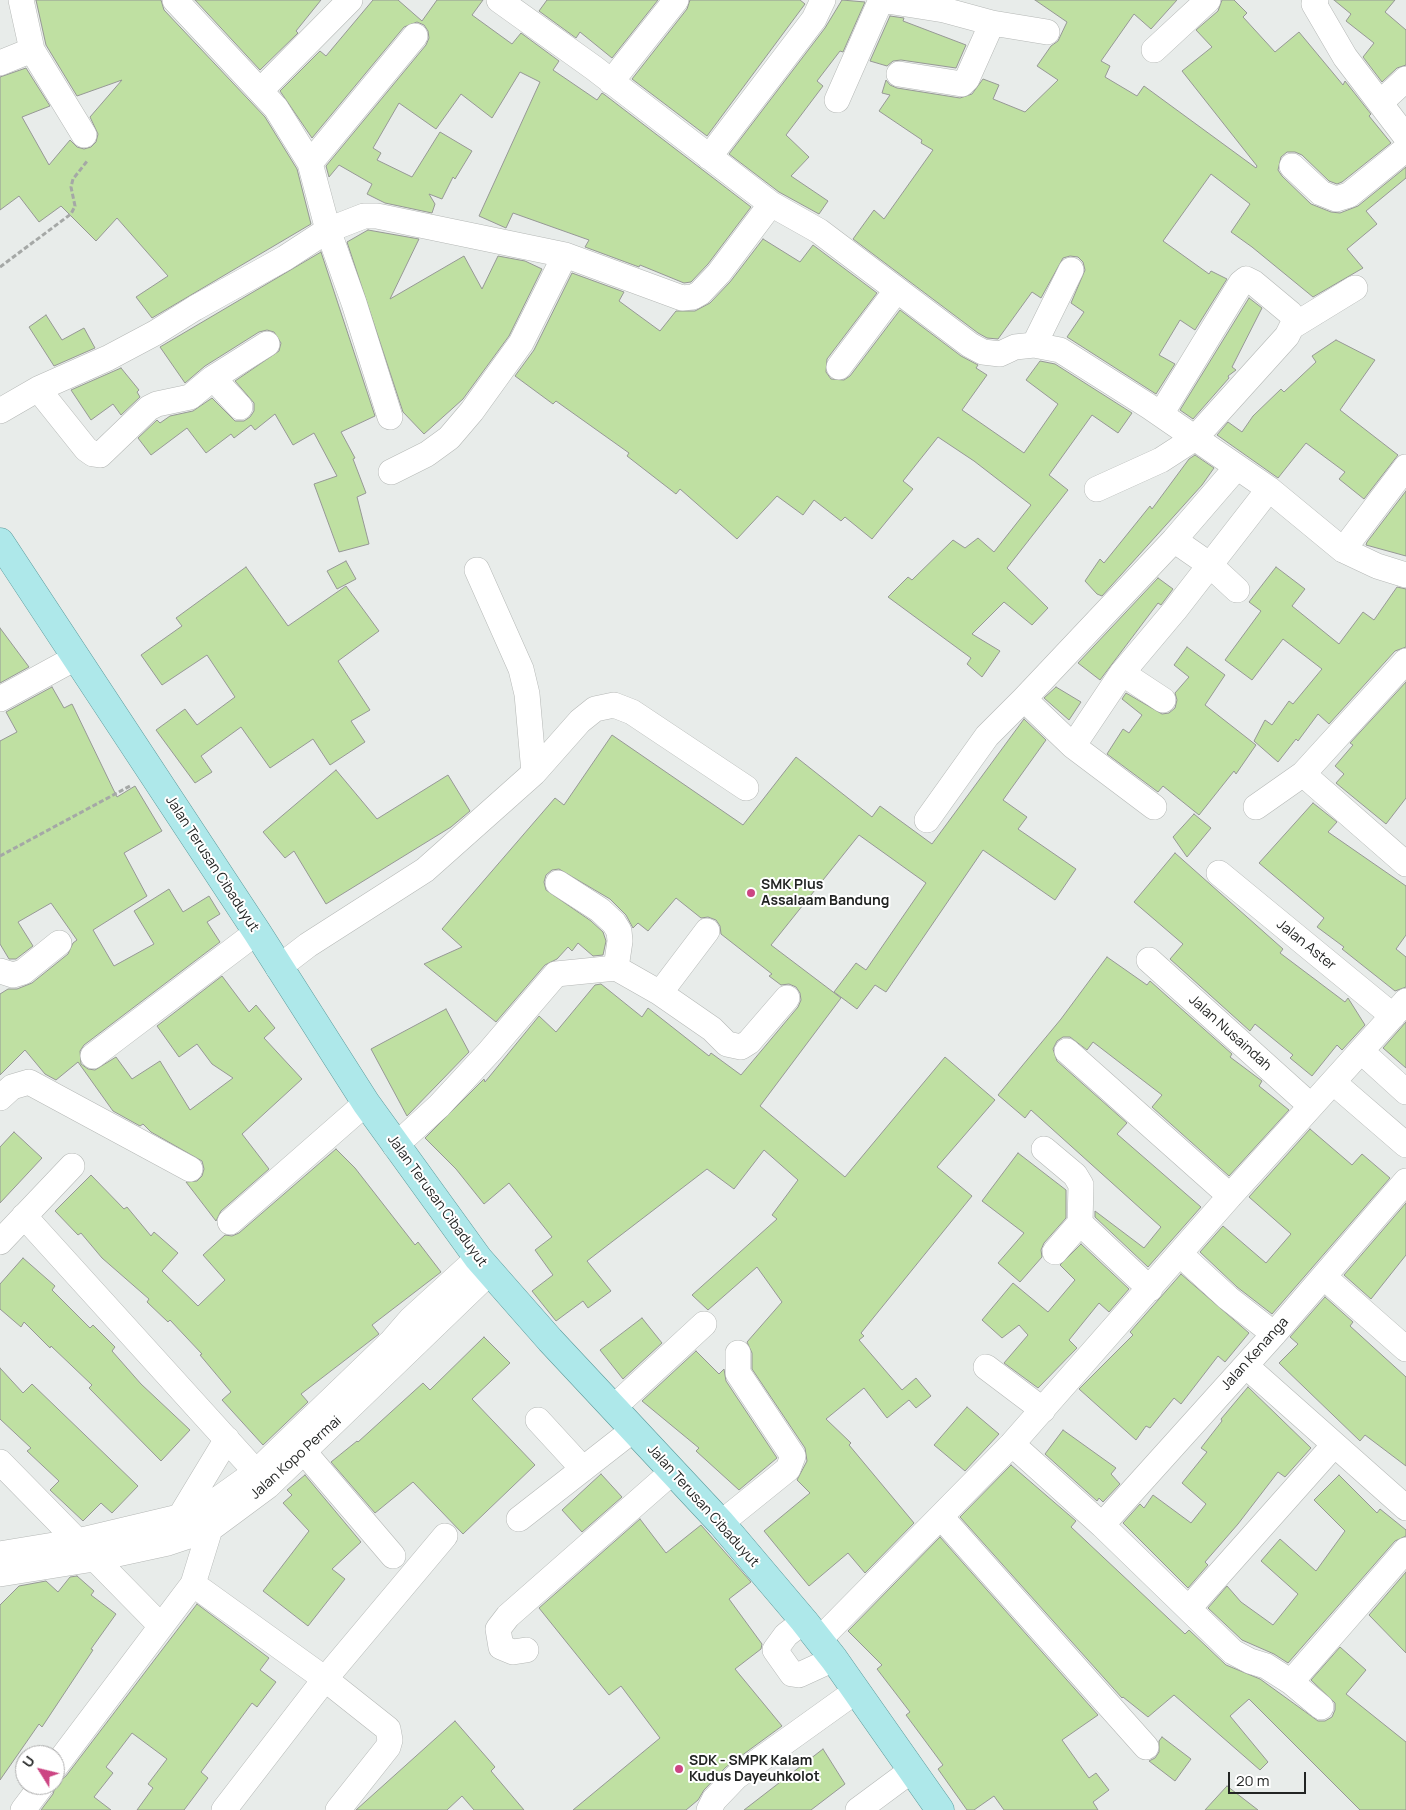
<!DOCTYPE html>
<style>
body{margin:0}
#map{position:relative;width:1406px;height:1810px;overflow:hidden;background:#e8ecea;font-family:Manrope,sans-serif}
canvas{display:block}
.north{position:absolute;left:15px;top:1745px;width:50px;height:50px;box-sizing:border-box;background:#fff;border:1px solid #a7a7a7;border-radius:50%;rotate:306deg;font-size:14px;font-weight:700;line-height:20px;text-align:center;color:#222423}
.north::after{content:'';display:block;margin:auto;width:18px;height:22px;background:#cc4583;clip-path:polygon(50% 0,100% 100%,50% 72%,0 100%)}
.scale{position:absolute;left:1228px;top:1772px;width:78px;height:22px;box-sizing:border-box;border:2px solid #222423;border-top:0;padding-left:6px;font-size:15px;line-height:18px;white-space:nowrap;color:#222423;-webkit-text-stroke:4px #fff;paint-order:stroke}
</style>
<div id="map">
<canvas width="1406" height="1810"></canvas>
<div class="north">U</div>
<div class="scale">20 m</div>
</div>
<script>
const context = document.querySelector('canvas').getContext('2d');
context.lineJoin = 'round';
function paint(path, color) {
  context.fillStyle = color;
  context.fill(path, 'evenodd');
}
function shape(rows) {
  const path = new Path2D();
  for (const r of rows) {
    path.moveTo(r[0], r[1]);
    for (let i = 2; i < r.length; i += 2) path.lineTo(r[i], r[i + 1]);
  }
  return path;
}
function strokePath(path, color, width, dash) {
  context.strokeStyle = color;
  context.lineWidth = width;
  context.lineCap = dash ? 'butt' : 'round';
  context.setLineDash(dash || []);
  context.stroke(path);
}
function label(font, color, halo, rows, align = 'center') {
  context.font = font + ' Manrope,sans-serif';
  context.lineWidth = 4;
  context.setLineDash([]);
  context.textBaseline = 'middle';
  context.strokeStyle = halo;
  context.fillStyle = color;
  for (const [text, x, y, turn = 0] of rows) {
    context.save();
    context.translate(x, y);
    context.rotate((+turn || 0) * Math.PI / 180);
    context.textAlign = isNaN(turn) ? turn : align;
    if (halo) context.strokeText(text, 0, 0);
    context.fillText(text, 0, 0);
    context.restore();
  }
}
const building = shape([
 [36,0,161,0,164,10,265,117,297,169,311,224,152,318,136,297,168,276,117,218,96,241,61,206,39,222,19,196,0,210,0,77,26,68,50,106,22,117,49,165,70,140,77,147,84,149,91,147,96,142,98,134,90,117,122,80,77,96,46,45,36,0],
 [195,0,321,0,296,31,298,33,260,70,195,0],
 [373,0,398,0,422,21,437,0,483,0,472,15,512,44,521,33,559,61,553,70,597,100,602,93,605,95,751,207,708,264,691,282,684,283,640,265,639,267,585,247,589,240,513,213,506,228,479,216,540,82,520,72,492,118,461,94,436,129,399,103,373,148,381,153,377,160,412,177,440,132,472,151,455,179,453,177,442,199,429,194,435,204,432,213,385,203,367,194,372,184,339,165,329,177,326,166,426,45,429,38,428,31,424,25,417,22,404,27,312,138,280,91,320,51,326,56,373,0],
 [547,0,658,0,612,58,580,32,576,38,539,11,547,0],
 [690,0,800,0,805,4,707,136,632,79,687,9,690,0],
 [842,0,865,2,843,52,840,51,817,81,823,86,786,135,809,157,791,176,828,201,819,214,779,192,729,154,825,28,842,0],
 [1035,0,1177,0,1151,29,1134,14,1101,61,1110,66,1105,77,1137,96,1144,86,1256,168,1257,166,1182,71,1212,47,1196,30,1218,11,1222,0,1234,0,1247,13,1243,17,1275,52,1299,32,1343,85,1345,81,1371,114,1369,116,1391,143,1342,182,1337,184,1329,181,1302,155,1295,152,1287,152,1281,157,1278,170,1282,176,1311,204,1331,212,1340,213,1358,206,1406,167,1406,178,1366,211,1377,224,1347,249,1363,268,1313,297,1252,247,1231,232,1250,204,1211,174,1163,241,1209,274,1211,271,1227,279,1195,330,1180,320,1159,355,1175,364,1156,394,1067,337,1084,312,1071,303,1085,270,1083,262,1078,257,1070,256,1063,258,1041,298,1032,292,998,339,987,338,978,333,853,239,874,210,884,219,933,150,921,143,922,140,879,111,890,95,882,93,886,80,890,85,897,88,960,98,972,94,983,79,999,85,993,99,1025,112,1058,80,1037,66,1051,46,1058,41,1067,22,1035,0],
 [1334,0,1395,0,1385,12,1406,30,1406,65,1397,68,1382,82,1363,57,1374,43,1346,21,1351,14,1334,0],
 [890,16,904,18,903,21,966,45,956,68,901,60,893,61,887,66,870,61,890,16],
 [368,230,419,239,390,299,464,256,482,289,498,256,525,261,542,269,509,336,463,399,424,434,403,412,347,242,368,230],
 [763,239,800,262,813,245,877,293,827,359,826,372,831,379,844,380,850,376,900,310,961,356,978,365,976,368,987,375,962,410,1024,453,1058,404,1026,380,1040,361,1055,364,1132,413,1118,433,1092,415,1049,475,1068,490,1007,568,1048,608,1032,625,1004,602,972,634,1000,651,982,677,967,664,971,658,888,597,908,577,912,580,953,540,965,548,978,538,994,552,1031,505,974,461,938,437,903,481,913,489,872,539,845,517,841,521,814,500,803,515,777,496,737,539,680,489,676,494,627,456,629,453,556,401,553,404,515,376,534,350,572,273,624,292,619,301,660,331,676,311,695,311,710,303,730,282,763,239],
 [321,252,375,416,341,432,355,458,353,459,366,493,357,497,369,544,339,552,314,484,337,476,314,433,293,445,275,414,255,430,251,425,234,438,231,434,206,453,187,428,151,455,138,438,157,420,160,423,170,416,193,411,212,398,235,421,244,421,250,417,254,411,254,403,235,381,279,351,281,343,274,332,267,330,259,332,205,366,185,383,160,347,321,252],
 [1249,298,1262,308,1232,367,1236,370,1228,376,1229,378,1193,419,1180,410,1249,298],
 [46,315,62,340,84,328,95,348,54,366,29,327,46,315],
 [1336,340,1375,360,1340,410,1398,455,1364,499,1339,479,1345,472,1306,443,1278,478,1217,435,1228,422,1242,432,1253,416,1281,389,1284,392,1316,362,1312,356,1336,340],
 [121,368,139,390,137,392,140,397,121,415,113,404,91,420,71,390,121,368],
 [1195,455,1214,468,1202,485,1102,596,1097,594,1085,581,1100,559,1104,563,1150,506,1152,509,1189,459,1195,455],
 [1406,491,1406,556,1366,545,1367,542,1406,491],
 [346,561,356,579,337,589,327,571,346,561],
 [246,567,288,626,346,586,379,631,338,661,370,710,351,721,365,742,330,765,313,739,270,768,241,727,201,756,212,772,195,783,156,730,185,709,197,725,235,697,207,655,162,685,141,655,182,626,176,618,246,567],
 [1276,567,1305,589,1292,606,1339,644,1363,612,1374,620,1397,587,1406,589,1406,647,1395,651,1329,724,1318,714,1298,741,1296,739,1278,762,1254,741,1265,720,1272,725,1289,701,1293,704,1322,669,1283,639,1252,680,1225,660,1261,611,1249,602,1276,567],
 [1158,578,1173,589,1161,605,1158,603,1100,680,1078,663,1158,578],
 [0,628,29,667,0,683,0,628],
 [1187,647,1225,675,1205,705,1256,745,1236,774,1234,771,1199,815,1163,786,1158,792,1107,754,1123,729,1129,733,1142,715,1122,699,1126,693,1162,714,1169,713,1175,708,1177,700,1175,693,1189,677,1174,665,1187,647],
 [1406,682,1406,798,1386,824,1336,783,1344,774,1335,766,1353,745,1350,743,1406,682],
 [52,687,64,708,72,704,117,797,135,786,162,831,124,853,147,896,93,930,114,966,154,944,134,911,169,889,183,912,209,896,220,914,207,922,220,942,84,1045,80,1051,81,1064,88,1069,95,1070,116,1057,132,1079,160,1061,190,1110,233,1078,212,1064,197,1044,179,1057,157,1026,222,976,249,1012,256,1005,275,1028,264,1038,302,1079,242,1134,269,1169,221,1211,216,1221,186,1182,197,1181,202,1176,204,1169,202,1161,151,1132,143,1124,140,1126,113,1111,78,1062,56,1080,45,1074,25,1050,0,1075,0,994,8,989,17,989,32,983,68,954,73,943,77,940,51,903,18,922,33,946,16,959,9,959,0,944,0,741,17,732,6,712,52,687],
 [1056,687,1081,702,1069,720,1044,698,1056,687],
 [1024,719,1046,740,1003,800,1027,817,1018,829,1076,869,1055,900,983,850,886,992,875,985,857,1009,834,992,856,963,866,970,926,883,859,835,771,945,841,998,760,1106,845,1177,945,1057,995,1100,937,1167,972,1196,861,1333,864,1336,859,1340,902,1390,916,1378,931,1396,916,1408,909,1400,887,1418,864,1388,826,1419,851,1443,849,1445,914,1523,865,1573,848,1553,809,1586,764,1531,810,1493,797,1480,807,1461,805,1448,752,1369,752,1353,747,1342,782,1302,757,1267,708,1310,692,1295,777,1219,772,1215,798,1180,764,1150,734,1189,707,1169,587,1261,611,1291,588,1308,583,1301,556,1321,532,1291,553,1275,535,1250,552,1237,509,1183,484,1204,456,1169,425,1138,484,1079,485,1082,539,1016,556,1032,595,985,601,984,642,1017,648,1008,709,1056,711,1053,741,1075,798,1007,801,1000,800,993,796,987,789,984,781,985,769,976,772,974,721,934,720,926,716,920,708,917,701,918,676,898,648,931,638,923,633,928,626,915,610,899,559,869,552,870,546,875,544,882,546,890,591,921,603,932,606,941,603,955,593,956,578,943,572,951,568,947,557,959,545,965,496,1022,424,964,462,947,442,929,555,798,564,805,612,735,743,825,796,757,872,817,880,806,932,844,1024,719],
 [336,770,377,819,448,775,470,811,451,827,326,904,294,851,285,858,263,832,336,770],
 [1313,803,1337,822,1328,832,1406,886,1406,935,1396,949,1406,957,1406,987,1395,991,1342,949,1344,947,1317,927,1324,918,1259,863,1313,803],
 [1194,814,1211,828,1187,857,1173,837,1194,814],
 [1175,853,1283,949,1280,953,1345,1002,1348,998,1365,1025,1342,1050,1337,1045,1312,1076,1290,1058,1293,1055,1255,1024,1250,1031,1170,959,1183,944,1134,902,1175,853],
 [1107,957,1147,985,1150,981,1232,1054,1230,1057,1262,1081,1259,1086,1289,1110,1229,1176,1152,1107,1162,1095,1093,1042,1087,1050,1070,1037,1063,1037,1057,1041,1053,1049,1057,1061,1127,1123,1117,1134,1201,1207,1148,1267,1095,1217,1095,1211,1144,1248,1161,1227,1031,1110,1025,1118,998,1095,1061,1019,1107,957],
 [446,1009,469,1052,407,1116,371,1049,446,1009],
 [1406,1022,1406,1068,1383,1048,1406,1022],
 [1310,1129,1352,1165,1362,1154,1390,1178,1272,1314,1237,1287,1200,1252,1223,1226,1266,1263,1291,1234,1249,1197,1310,1129],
 [14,1132,42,1158,0,1203,0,1147,14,1132],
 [336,1149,355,1168,415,1245,418,1242,441,1272,372,1325,379,1334,301,1394,308,1402,263,1445,222,1400,231,1392,200,1355,202,1354,170,1320,168,1322,147,1302,149,1299,102,1258,81,1233,78,1235,55,1211,91,1175,124,1209,127,1207,151,1236,154,1232,178,1253,162,1271,198,1306,225,1280,203,1255,225,1235,232,1236,239,1233,336,1149],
 [1018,1153,1066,1190,1066,1218,1044,1243,1041,1250,1042,1257,1020,1282,998,1263,1024,1233,982,1201,1018,1153],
 [1406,1203,1406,1255,1371,1299,1344,1275,1406,1203],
 [1081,1244,1129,1289,1109,1312,1099,1303,1069,1340,1077,1348,1038,1388,1004,1363,1028,1335,1019,1325,1002,1338,982,1320,1013,1283,1048,1312,1075,1280,1060,1265,1081,1244],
 [23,1258,55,1286,52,1290,90,1328,93,1325,115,1347,112,1351,141,1384,190,1430,161,1461,89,1388,92,1385,51,1346,50,1348,24,1322,21,1327,0,1309,0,1284,23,1258],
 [1181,1274,1249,1333,1225,1362,1218,1356,1181,1404,1174,1398,1150,1428,1146,1426,1136,1440,1079,1389,1133,1335,1130,1332,1181,1274],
 [1325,1297,1353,1322,1350,1326,1406,1377,1406,1466,1365,1435,1360,1441,1279,1363,1298,1344,1290,1337,1325,1297],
 [642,1318,662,1343,623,1379,600,1350,642,1318],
 [484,1337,510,1363,472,1399,535,1465,463,1534,413,1482,375,1513,331,1462,357,1441,358,1442,423,1383,430,1390,484,1337],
 [696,1351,719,1374,724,1369,726,1381,777,1458,739,1490,696,1451,699,1448,642,1401,696,1351],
 [0,1368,23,1393,32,1384,138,1486,112,1513,101,1503,83,1521,50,1490,59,1481,27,1451,31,1448,0,1419,0,1368],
 [1248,1387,1311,1448,1285,1477,1278,1472,1238,1524,1205,1562,1208,1565,1188,1588,1123,1523,1140,1504,1144,1508,1153,1495,1191,1523,1206,1504,1182,1483,1207,1452,1201,1448,1222,1421,1221,1419,1248,1387],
 [967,1407,999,1434,965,1471,934,1445,967,1407],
 [1063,1430,1116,1468,1111,1474,1120,1484,1103,1502,1099,1498,1097,1501,1045,1454,1063,1430],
 [1011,1465,1076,1521,1071,1527,1185,1634,1189,1630,1226,1665,1260,1679,1318,1721,1325,1721,1332,1717,1335,1710,1335,1703,1311,1680,1340,1647,1366,1670,1346,1694,1406,1742,1406,1810,1360,1810,1249,1699,1230,1716,1268,1762,1260,1770,1174,1695,1148,1717,1123,1697,1122,1698,960,1517,1011,1465],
 [601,1474,622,1497,582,1532,562,1510,601,1474],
 [305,1475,361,1542,332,1569,345,1579,308,1626,263,1591,309,1531,283,1503,292,1495,287,1490,305,1475],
 [1339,1475,1377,1513,1380,1509,1406,1530,1406,1536,1395,1541,1288,1663,1274,1654,1242,1640,1208,1608,1227,1586,1241,1602,1273,1625,1298,1594,1261,1561,1280,1539,1316,1571,1345,1531,1314,1500,1339,1475],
 [640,1519,666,1553,701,1525,751,1582,729,1599,762,1644,761,1649,735,1669,782,1726,726,1767,704,1790,698,1800,686,1810,573,1810,660,1738,621,1686,609,1695,539,1608,640,1519],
 [940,1537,1098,1715,1062,1740,1089,1778,1096,1773,1109,1790,1093,1802,1098,1810,1004,1810,994,1796,974,1810,967,1810,938,1769,943,1765,906,1715,910,1712,877,1669,882,1665,848,1631,940,1537],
 [1406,1572,1406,1653,1369,1615,1406,1572],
 [77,1576,94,1591,91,1595,116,1614,91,1649,93,1650,42,1727,39,1724,0,1780,0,1605,19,1586,46,1581,58,1592,70,1577,77,1576],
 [197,1604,269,1658,260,1670,276,1682,257,1707,252,1703,201,1772,208,1778,184,1810,137,1810,153,1788,148,1784,167,1759,132,1733,106,1767,113,1773,94,1797,111,1810,41,1810,53,1794,56,1784,66,1776,197,1604],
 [455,1721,495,1767,491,1771,524,1810,474,1810,462,1796,447,1810,356,1810,455,1721],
 [1162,1737,1191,1759,1175,1781,1149,1761,1155,1758,1159,1752,1159,1741,1162,1737],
 [823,1749,845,1784,811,1810,744,1810,823,1749],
 [1227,1786,1258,1810,1205,1810,1227,1786]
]);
const path = shape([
 [0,267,71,214,75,206,71,187,73,179,88,160],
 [0,856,130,786]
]);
const minor = shape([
 [21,0,32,50,84,135],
 [175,0,276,108,310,163,328,230,364,216,377,216,565,255,682,298,693,297,700,293,719,273,771,204],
 [499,0,594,68,771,204,819,231,970,345,983,352,1000,354,1015,347,1034,345,1060,350,1150,407,1269,489,1343,550,1377,566,1406,575],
 [881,0,944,10,992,23,1047,32],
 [1316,0,1314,4,1345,57,1406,137],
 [1154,50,1208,0],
 [0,63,32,50],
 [899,74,962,84,967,79,992,23],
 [611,82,676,0],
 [261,90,350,0],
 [837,100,881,0],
 [1380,103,1406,79],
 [709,157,814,19,823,0],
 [310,163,415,36],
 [1292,166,1321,193,1336,199,1349,195,1406,149],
 [1293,326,1355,288],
 [1034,345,1071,270],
 [839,367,896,291],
 [213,378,240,407],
 [38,389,86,449,93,454,100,455,149,408,157,404,190,397,213,378,267,344],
 [0,411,38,389,108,358,155,333,195,308,285,258,328,230,354,303,390,417],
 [391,472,427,454,449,438,472,411,521,343,565,255],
 [1097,489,1161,460,1195,438,1287,336,1295,320,1290,313,1254,283,1246,279,1241,283,1161,414],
 [1174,540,1210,565,1237,590],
 [1343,550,1406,467],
 [477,570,521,669,527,694,534,773],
 [1122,673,1073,746,1154,807],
 [0,699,77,657],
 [1163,700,1122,673,1175,610,1269,489],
 [1073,746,1024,699,1174,540,1237,467],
 [1303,774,1406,864],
 [1256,807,1303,774,1406,661],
 [927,820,987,736,1024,699],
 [1219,873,1393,1016],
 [558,883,600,910,614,923,619,931,620,941,616,968],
 [1149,960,1311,1106],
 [278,968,308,945,425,870,534,773,580,721,595,709,614,705,632,712,746,788],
 [0,971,13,975,23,972,59,943],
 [660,993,712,1029,727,1044,741,1047,749,1042,787,998],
 [1067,1051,1230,1196],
 [1362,1052,1406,1092],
 [93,1056,257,932],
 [1333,1082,1406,1145],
 [0,1098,12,1087,29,1082,190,1169],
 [395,1146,439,1106,490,1051,556,974,616,968,660,993,707,931],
 [1044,1149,1075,1175,1081,1185,1080,1223],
 [24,1216,267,1484],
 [230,1222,366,1103],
 [0,1242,72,1166],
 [1055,1252,1080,1223,1150,1289],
 [1180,1254,1228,1298,1274,1334],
 [1324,1277,1406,1349],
 [1246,1366,1406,1508],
 [986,1367,1043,1410],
 [613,1408,704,1324],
 [538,1420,583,1469],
 [1012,1444,1102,1525,1233,1652,1250,1661,1266,1666,1291,1682,1406,1550],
 [305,1453,393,1556],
 [0,1462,160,1625],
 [942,1518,1146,1747],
 [519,1519,633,1430],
 [178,1520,227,1439],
 [721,1523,788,1469,793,1456,738,1373,738,1353],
 [1102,1525,1274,1334,1406,1181],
 [0,1554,78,1541,179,1517,218,1499,256,1472,392,1341,411,1319,478,1258],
 [0,1574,94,1559,168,1543,210,1529,268,1486,489,1273],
 [193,1584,325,1679,388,1729,390,1740,388,1747,338,1810],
 [1189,1608,1334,1445],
 [804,1621,786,1635,775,1650,792,1674,799,1675,834,1659],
 [819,1640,1012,1444,1230,1196,1406,1001],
 [526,1650,513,1652,501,1647,498,1629,508,1616,672,1472],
 [1291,1682,1321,1707],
 [55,1767,193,1584,210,1529],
 [23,1810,42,1785],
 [224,1810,325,1679,445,1536],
 [709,1810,714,1800,736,1777,856,1691],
 [858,1810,912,1770]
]);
const major = shape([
 [0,542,257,932,366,1103,478,1258,550,1340,721,1523,804,1621,834,1659,940,1810]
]);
const markers = [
 [751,893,5,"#cc4583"],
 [679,1769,5,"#cc4583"]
];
const streetNames = [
 ["Jalan Terusan Cibaduyut",212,864,57],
 ["Jalan Aster",1306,945,39],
 ["Jalan Nusaindah",1230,1033,42],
 ["Jalan Terusan Cibaduyut",437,1201,54],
 ["Jalan Kenanga",1255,1354,-48],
 ["Jalan Kopo Permai",296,1458,-42],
 ["Jalan Terusan Cibaduyut",703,1506,48]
];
const poiNames = [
 ["SMK Plus",761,885],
 ["Assalaam Bandung",761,901],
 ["SDK - SMPK Kalam",689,1761],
 ["Kudus Dayeuhkolot",689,1777]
];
paint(building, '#bfe0a2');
strokePath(building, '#969895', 1);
strokePath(minor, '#b5b8b6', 26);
strokePath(major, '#5a9a9b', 29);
strokePath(path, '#a5a8a6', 3, [5, 2.5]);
strokePath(minor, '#fff', 25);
strokePath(major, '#aee8ea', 28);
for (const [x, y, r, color] of markers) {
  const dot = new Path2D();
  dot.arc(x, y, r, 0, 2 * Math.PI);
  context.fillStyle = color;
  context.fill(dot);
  strokePath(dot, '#fff', 2);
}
label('14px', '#222423', '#fff', streetNames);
label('bold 14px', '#222423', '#fff', poiNames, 'left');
</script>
